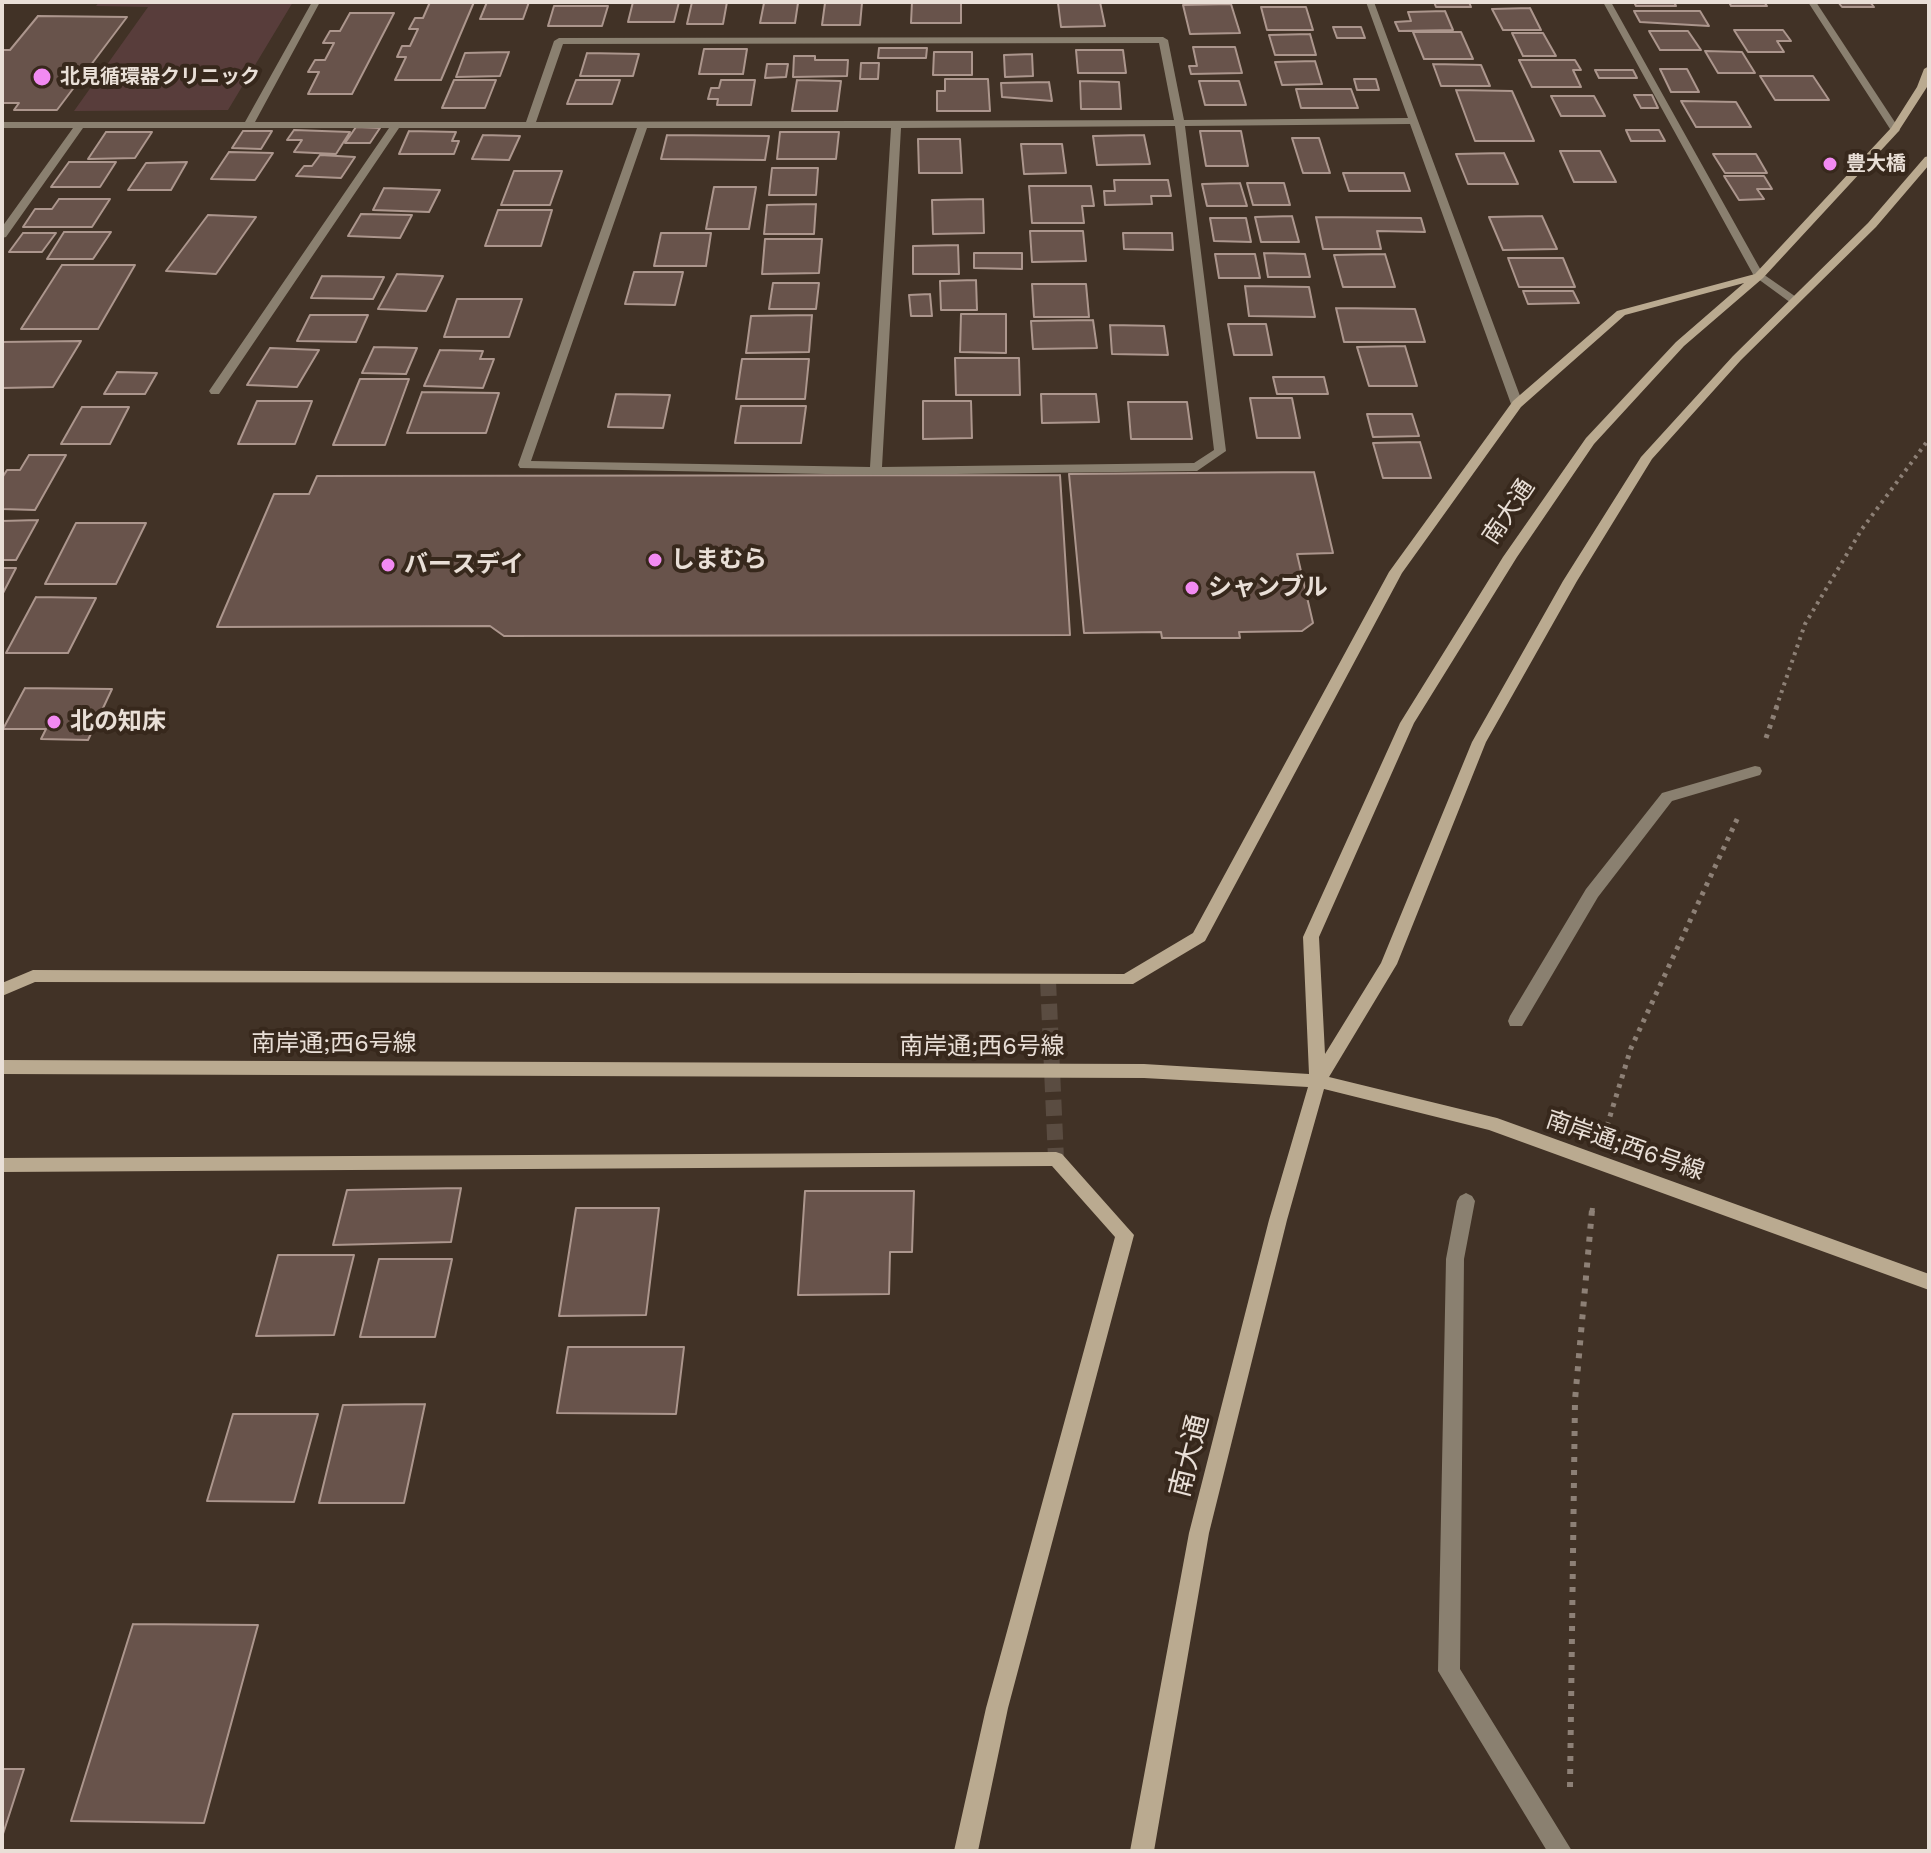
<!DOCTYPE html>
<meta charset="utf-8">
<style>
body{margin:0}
#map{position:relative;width:1931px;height:1853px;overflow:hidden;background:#413226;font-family:"Work Sans",sans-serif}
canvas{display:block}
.frame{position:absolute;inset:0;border:4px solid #e9dfd7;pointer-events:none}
</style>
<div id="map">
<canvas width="1931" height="1853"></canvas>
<div class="frame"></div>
</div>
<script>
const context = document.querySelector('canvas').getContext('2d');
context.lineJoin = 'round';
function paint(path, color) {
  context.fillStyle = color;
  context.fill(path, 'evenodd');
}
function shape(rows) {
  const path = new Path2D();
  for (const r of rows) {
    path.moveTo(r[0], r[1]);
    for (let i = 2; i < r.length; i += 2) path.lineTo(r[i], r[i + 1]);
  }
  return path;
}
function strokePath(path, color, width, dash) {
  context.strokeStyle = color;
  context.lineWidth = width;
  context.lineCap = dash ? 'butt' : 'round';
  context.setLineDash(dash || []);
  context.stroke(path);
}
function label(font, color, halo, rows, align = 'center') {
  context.font = font + ' "Work Sans","Noto Sans JP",sans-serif';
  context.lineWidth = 8;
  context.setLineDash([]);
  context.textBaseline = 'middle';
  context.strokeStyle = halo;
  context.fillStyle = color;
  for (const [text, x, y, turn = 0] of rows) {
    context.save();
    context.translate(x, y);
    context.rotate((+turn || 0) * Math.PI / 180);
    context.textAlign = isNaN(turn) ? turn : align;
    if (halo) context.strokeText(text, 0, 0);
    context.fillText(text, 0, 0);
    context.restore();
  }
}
const green = shape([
 [99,2,293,2,228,110,74,111,148,7,96,6]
]);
const building = shape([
 [430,2,474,2,441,80,395,80,406,57,397,57,402,46,410,46,418,29,409,29,415,18,423,18,430,2],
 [487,2,529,2,523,19,480,19,487,2],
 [633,2,679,2,674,22,628,22,633,2],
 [692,2,727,2,723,24,687,24,692,2],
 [912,2,961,2,961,23,911,23,912,2],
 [1100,2,1105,26,1061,27,1058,3,1100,2],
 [1434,2,1469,2,1471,7,1436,7,1434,2],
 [1634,2,1674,2,1676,6,1636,6,1634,2],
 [1729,2,1764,2,1767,6,1731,6,1729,2],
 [1838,2,1870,2,1874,7,1842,7,1838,2],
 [764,3,798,3,795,23,760,23,764,3],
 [825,3,862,3,860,25,822,25,825,3],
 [1231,4,1240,33,1190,34,1183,5,1231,4],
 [554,6,608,6,602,26,548,26,554,6],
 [1261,7,1306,7,1313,30,1267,30,1261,7],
 [1530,8,1541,30,1503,30,1492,9,1530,8],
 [1445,11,1453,30,1399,31,1395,22,1411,21,1408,12,1445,11],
 [1634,11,1700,11,1709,26,1640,22,1634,11],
 [350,13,394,13,352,94,308,94,319,72,308,72,315,60,325,60,334,43,323,43,330,31,340,31,350,13],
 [38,16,127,17,57,110,14,110,19,103,2,103,2,50,10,50,38,16],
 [1333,27,1361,27,1365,38,1337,38,1333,27],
 [1734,30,1783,30,1791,41,1777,41,1784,52,1748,52,1734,30],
 [1649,31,1688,31,1701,50,1660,50,1649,31],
 [1413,32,1461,32,1473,59,1424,59,1413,32],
 [1512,33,1543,33,1556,56,1523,56,1512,33],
 [1310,34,1316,55,1275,55,1269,35,1310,34],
 [1193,47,1235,47,1242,73,1191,74,1189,66,1197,66,1193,47],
 [879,48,927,48,926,58,878,58,879,48],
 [704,49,747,49,743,74,699,74,704,49],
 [1076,50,1123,50,1126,73,1078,73,1076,50],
 [1705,51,1742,52,1755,73,1718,73,1705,51],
 [509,52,500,76,456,77,465,53,509,52],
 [934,52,972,52,972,75,933,75,934,52],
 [587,53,639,54,633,76,580,76,587,53],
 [1032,54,1033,76,1005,77,1004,55,1032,54],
 [794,56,815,56,815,60,848,60,847,76,793,77,794,56],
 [1519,60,1575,60,1581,70,1573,70,1581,87,1532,87,1519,60],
 [1315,61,1322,84,1282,85,1275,62,1315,61],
 [861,63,879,63,878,79,860,79,861,63],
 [767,64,788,64,786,77,765,78,767,64],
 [1433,64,1481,65,1490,86,1441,86,1433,64],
 [1660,69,1687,69,1699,92,1671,92,1660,69],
 [1595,70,1633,70,1637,78,1599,78,1595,70],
 [1760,76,1813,76,1829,100,1775,100,1760,76],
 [945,79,988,79,990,111,937,111,937,91,945,91,945,79],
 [1354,79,1376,79,1379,90,1357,90,1354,79],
 [454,80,496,80,485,108,442,108,454,80],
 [576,80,620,80,612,104,567,104,576,80],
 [721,80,755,80,751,105,717,105,718,99,708,99,711,88,719,88,721,80],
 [797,80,841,81,837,111,792,111,797,80],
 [1080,81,1119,82,1121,109,1081,109,1080,81],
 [1199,81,1239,81,1246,105,1205,105,1199,81],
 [1049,82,1052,101,1002,97,1001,83,1049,82],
 [1296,89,1351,89,1358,108,1301,108,1296,89],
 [1456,90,1512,91,1534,141,1475,141,1456,90],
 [1634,95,1652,95,1658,108,1641,108,1634,95],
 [1551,96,1594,96,1605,116,1561,116,1551,96],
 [1681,101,1736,102,1751,127,1696,127,1681,101],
 [356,127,380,128,370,143,345,143,356,127],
 [294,130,350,132,336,154,294,152,302,140,287,140,294,130],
 [1626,130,1659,130,1665,141,1631,141,1626,130],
 [243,131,272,131,261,149,232,148,243,131],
 [409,131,456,132,452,141,459,141,454,154,399,154,409,131],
 [1200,131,1241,131,1248,166,1206,166,1200,131],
 [106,132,152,132,135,158,88,159,106,132],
 [780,132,839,132,836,159,777,159,780,132],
 [483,135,520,136,509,160,472,159,483,135],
 [667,135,769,136,765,160,661,159,667,135],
 [1144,135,1150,164,1097,165,1093,136,1144,135],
 [1292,138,1319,138,1330,173,1303,173,1292,138],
 [918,139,960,139,962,173,919,173,918,139],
 [1021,144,1062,144,1066,173,1024,174,1021,144],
 [1560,151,1600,151,1616,182,1574,182,1560,151],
 [229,152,273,153,255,180,211,179,229,152],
 [1504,153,1518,184,1468,184,1456,154,1504,153],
 [1713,154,1756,154,1767,173,1725,173,1713,154],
 [320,155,355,157,341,178,296,176,304,166,312,166,320,155],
 [69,162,116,162,100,187,51,187,69,162],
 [187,162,171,190,128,190,146,163,187,162],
 [772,168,818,168,816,195,769,195,772,168],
 [514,171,562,171,550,205,501,205,514,171],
 [1343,173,1404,173,1410,191,1349,191,1343,173],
 [1724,176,1764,176,1772,189,1757,189,1764,199,1739,200,1724,176],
 [1114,180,1168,180,1171,196,1151,196,1152,204,1105,205,1104,191,1115,191,1114,180],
 [1240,183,1247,206,1207,206,1202,184,1240,183],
 [1247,183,1284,183,1290,205,1253,205,1247,183],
 [1029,186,1091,186,1094,206,1082,206,1084,223,1032,223,1029,186],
 [714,187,756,187,749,229,706,229,714,187],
 [384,188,440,190,429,212,373,210,384,188],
 [59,199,110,199,92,227,23,227,35,209,52,209,59,199],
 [983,199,984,233,933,234,932,200,983,199],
 [816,204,814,234,764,234,767,205,816,204],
 [498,210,552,210,541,246,485,246,498,210],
 [361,214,412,215,400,238,348,236,361,214],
 [208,215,256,217,216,274,166,271,208,215],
 [1292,216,1299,242,1261,242,1255,217,1292,216],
 [1542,216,1557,249,1503,250,1489,217,1542,216],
 [1316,217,1421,218,1425,232,1377,231,1381,249,1323,249,1316,217],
 [1210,218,1246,218,1251,242,1214,241,1210,218],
 [1030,231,1083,231,1086,261,1032,262,1030,231],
 [64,232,111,232,93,259,47,259,64,232],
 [23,233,56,233,42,252,9,252,23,233],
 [661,233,711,233,706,266,654,266,661,233],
 [1123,233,1172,233,1173,250,1124,249,1123,233],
 [765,239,822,239,819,273,762,274,765,239],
 [958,245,959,274,913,274,913,246,958,245],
 [974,253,1022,253,1022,269,974,268,974,253],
 [1264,253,1305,254,1310,277,1268,277,1264,253],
 [1215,254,1255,254,1260,278,1219,278,1215,254],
 [1385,254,1395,287,1343,287,1334,255,1385,254],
 [1508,258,1563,258,1575,287,1519,287,1508,258],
 [62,265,135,265,98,329,21,329,62,265],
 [634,272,683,272,675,305,625,304,634,272],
 [397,274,443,276,426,311,378,309,397,274],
 [322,276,384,277,373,299,311,298,322,276],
 [976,280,977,310,941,310,940,281,976,280],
 [773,283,819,283,816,309,769,309,773,283],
 [1032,284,1086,284,1089,317,1034,317,1032,284],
 [1245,286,1309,287,1315,317,1249,316,1245,286],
 [1523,291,1573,291,1579,303,1528,304,1523,291],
 [930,294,932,316,911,316,909,295,930,294],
 [457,299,522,299,509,337,444,337,457,299],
 [1336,308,1415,309,1425,342,1344,342,1336,308],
 [961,314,1006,314,1006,353,960,352,961,314],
 [310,315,368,315,356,342,297,341,310,315],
 [812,315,809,352,746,353,751,316,812,315],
 [1093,320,1097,348,1033,349,1031,321,1093,320],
 [1228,324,1266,324,1272,355,1234,355,1228,324],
 [1110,325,1164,326,1168,355,1112,354,1110,325],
 [81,341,53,387,2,388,2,342,81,341],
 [1405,346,1417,386,1369,386,1357,347,1405,346],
 [374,347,417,348,406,374,362,373,374,347],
 [270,348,319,350,297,387,247,385,270,348],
 [440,350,483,351,480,359,494,359,483,388,424,386,440,350],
 [955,358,1019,358,1020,395,956,395,955,358],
 [742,359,809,359,805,399,736,399,742,359],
 [117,372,157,373,145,394,104,394,117,372],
 [1273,377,1324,377,1328,394,1277,394,1273,377],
 [360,379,409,379,385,445,333,445,360,379],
 [422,392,499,393,486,433,407,433,422,392],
 [616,394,670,395,663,428,608,427,616,394],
 [1041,394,1096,394,1099,422,1042,423,1041,394],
 [1250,398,1292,398,1300,438,1257,438,1250,398],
 [257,401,312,401,295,444,238,444,257,401],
 [923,401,971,401,972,438,923,439,923,401],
 [1128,402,1187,402,1192,439,1131,439,1128,402],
 [741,406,806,406,801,443,735,443,741,406],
 [82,407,129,407,110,444,61,444,82,407],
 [1367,414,1412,414,1419,436,1373,437,1367,414],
 [1420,442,1431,478,1383,478,1373,443,1420,442],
 [29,455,66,455,35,510,2,509,2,478,7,470,20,470,29,455],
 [1314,472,1333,553,1297,554,1313,623,1302,631,1239,632,1240,638,1162,638,1161,632,1084,633,1069,474,1314,472],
 [1060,475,1070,635,504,636,490,626,217,627,274,494,309,494,317,476,1060,475],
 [38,520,16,560,2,560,2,521,38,520],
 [76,523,146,523,116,584,45,584,76,523],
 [2,568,16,568,2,595,2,568],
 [36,597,96,598,68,653,6,653,36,597],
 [25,688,112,689,88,740,41,739,46,729,3,729,25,688],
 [461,1188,451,1242,333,1245,347,1190,461,1188],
 [805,1191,914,1191,912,1252,890,1252,889,1294,798,1295,805,1191],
 [576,1208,659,1208,646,1315,559,1316,576,1208],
 [278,1255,354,1255,334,1335,256,1336,278,1255],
 [379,1259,452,1259,435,1337,360,1337,379,1259],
 [568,1347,684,1347,676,1414,557,1413,568,1347],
 [425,1404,404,1503,319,1503,343,1405,425,1404],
 [233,1414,318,1414,294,1502,207,1501,233,1414],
 [133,1624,258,1625,204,1823,71,1821,133,1624],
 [2,1769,24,1769,2,1837,2,1769]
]);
const secondaryTunnel = shape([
 [1048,980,1056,1159]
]);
const pathFar2 = shape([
 [1776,708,1805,624,1862,529,1929,439]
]);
const pathFar1 = shape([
 [1766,738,1777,706],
 [1607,1126,1631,1048,1739,815],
 [1592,1212,1593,1202]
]);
const path = shape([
 [1570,1787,1575,1400,1592,1210]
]);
const lane = shape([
 [1755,766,1760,767,1762,771,1760,775,1672,801,1598,897,1522,1026,1510,1026,1508,1021,1510,1016,1586,889,1662,793,1755,766],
 [1466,1193,1472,1196,1475,1201,1464,1259,1460,1669,1572,1851,1547,1851,1438,1671,1446,1259,1457,1201,1460,1196,1466,1193]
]);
const street = shape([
 [312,2,320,2,255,122,526,122,554,41,559,38,1163,37,1168,40,1184,120,1408,118,1366,2,1374,2,1523,404,1517,408,1511,404,1410,124,1185,126,1226,451,1197,471,876,475,520,468,518,465,637,128,399,128,219,394,211,394,209,391,389,128,83,128,6,237,2,238,2,227,73,128,2,128,2,122,245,122,312,2],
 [1159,43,1174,120,536,122,563,44,1159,43],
 [1175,126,1214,450,1194,463,882,467,901,128,1175,126],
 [647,128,891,128,870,467,531,461,647,128],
 [1603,2,1611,2,1763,274,1799,299,1799,303,1791,303,1754,276,1603,2],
 [1808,2,1816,2,1900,130,1898,132,1892,132,1808,2]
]);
const secondary = shape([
 [1929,66,1927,87,1898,132,1763,278,1684,346,1594,444,1517,557,1414,723,1319,937,1325,1054,1381,963,1472,742,1563,581,1641,457,1733,356,1868,223,1925,157,1929,156,1929,165,1876,227,1741,360,1652,459,1577,581,1486,742,1397,964,1329,1077,1497,1118,1929,1274,1929,1290,1489,1130,1324,1089,1287,1220,1209,1533,1154,1851,1130,1851,1189,1533,1269,1220,1308,1087,1144,1078,2,1074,2,1060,1144,1064,1309,1074,1303,937,1400,723,1503,557,1586,438,1676,342,1744,283,1625,315,1521,407,1402,573,1205,941,1133,984,35,982,2,996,2,983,33,970,1124,974,1193,933,1389,572,1513,401,1617,311,1755,274,1891,128,1917,87,1924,69,1929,66],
 [1056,1152,1062,1154,1134,1235,1008,1708,978,1851,954,1851,986,1708,1115,1237,1052,1166,2,1172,2,1158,1056,1152]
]);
const markers = [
 [42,77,10,"#f28af2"],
 [1830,164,8,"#f28af2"],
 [655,560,8,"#f28af2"],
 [388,565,8,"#f28af2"],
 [1192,588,8,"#f28af2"],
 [54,722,8,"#f28af2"]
];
const farPoinames = [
 ["北見循環器クリニック",60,77],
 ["豊大橋",1846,164]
];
const streetNames = [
 ["南大通",1509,512,-56],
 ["南岸通;西6号線",334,1044],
 ["南岸通;西6号線",982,1047],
 ["南岸通;西6号線",1625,1146,19]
];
const poiNames = [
 ["しまむら",671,560],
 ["バースデイ",404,565],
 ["シャンブル",1208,588],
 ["北の知床",70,722]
];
const nearStreetnames = [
 ["南大通",1190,1456,-76]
];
paint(green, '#583d3b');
paint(building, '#68534b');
strokePath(building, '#ac968d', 2);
strokePath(secondaryTunnel, '#5a4c41', 16, [16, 8]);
strokePath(pathFar2, '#8d8076', 4, [3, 5]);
strokePath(pathFar1, '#8d8076', 5, [4, 6]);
strokePath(path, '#8d8076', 6, [5, 8]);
paint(lane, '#8a8070');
paint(street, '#8a8070');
paint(secondary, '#baaa90');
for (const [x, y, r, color] of markers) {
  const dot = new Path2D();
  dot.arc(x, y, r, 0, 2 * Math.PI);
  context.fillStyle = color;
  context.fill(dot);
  strokePath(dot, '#37281c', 3);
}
label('bold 20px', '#e9dfd7', '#37281c', farPoinames, 'left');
label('24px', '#e9dfd7', '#37281c', streetNames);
label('bold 24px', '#e9dfd7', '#37281c', poiNames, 'left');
label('28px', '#e9dfd7', '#37281c', nearStreetnames);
</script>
